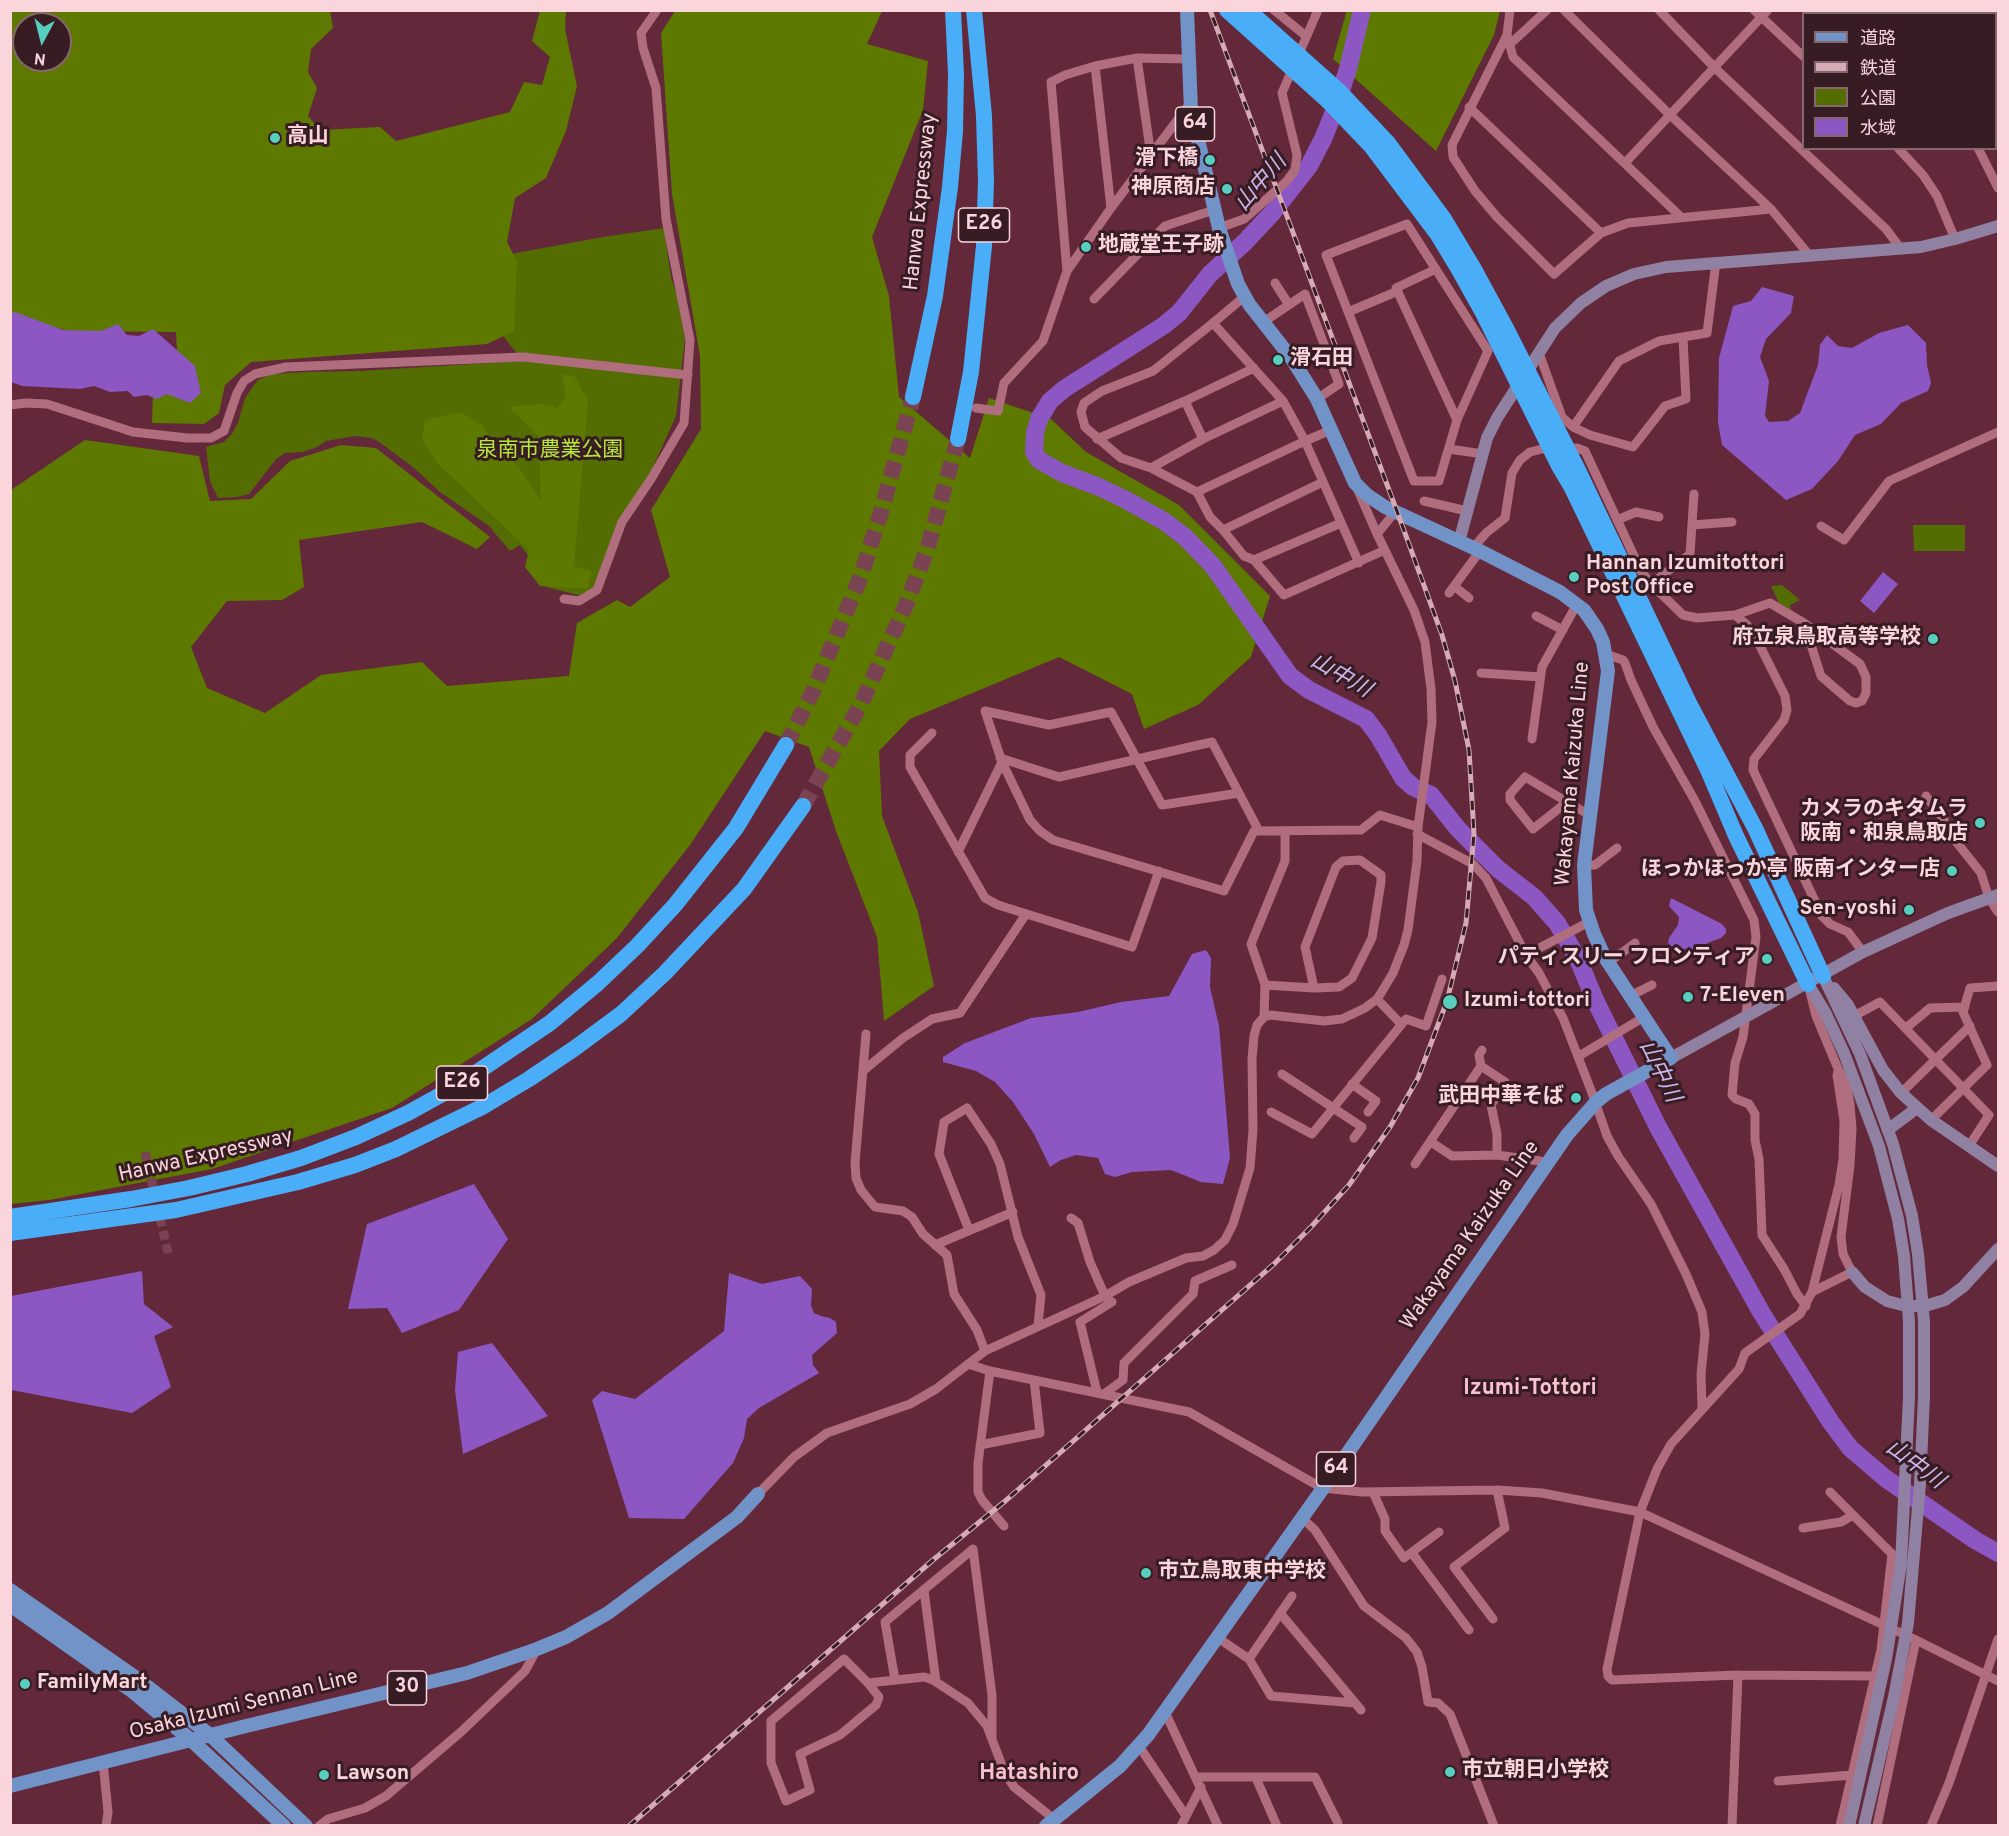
<!DOCTYPE html>
<meta charset="utf-8">
<style>
body{margin:0}
#map{position:relative;width:2009px;height:1836px;overflow:hidden;background:#63293a;font-family:Overpass,"Noto Sans JP",sans-serif}
canvas{display:block}
.frame{position:absolute;inset:0;border:12px solid #fad5dc;pointer-events:none}
.legend{position:absolute;left:1802px;top:12px;width:195px;height:138px;box-sizing:border-box;background:#371d23;border:2px solid #85676d;margin:0;padding:8px 10px;list-style:none;font-size:18px;color:#fad5dc}
.legend li{display:flex;align-items:center;gap:12px;height:30px}
.legend b{width:30px;border:2px solid #85676d}
.north{position:absolute;left:12px;top:12px;width:60px;height:60px;box-sizing:border-box;background:#371d23;border:2px solid #85676d;border-radius:50%;rotate:187deg;font-size:16px;font-weight:700;line-height:24px;text-align:center;color:#fad5dc}
.north::after{content:'';display:block;margin:auto;width:21px;height:27px;background:#58cebf;clip-path:polygon(50% 0,100% 100%,50% 72%,0 100%)}
</style>
<div id="map">
<canvas width="2009" height="1836"></canvas>
<div class="frame"></div>
<ul class="legend">
<li><b style="height:8px;background:#7293c7"></b>道路</li>
<li><b style="height:8px;background:#d5aab4"></b>鉄道</li>
<li><b style="height:16px;background:#546d02"></b>公園</li>
<li><b style="height:16px;background:#8c56c3"></b>水域</li>
</ul>
<div class="north">N</div>
</div>
<script>
const context = document.querySelector('canvas').getContext('2d');
context.lineJoin = 'round';
function paint(path, color) {
  context.fillStyle = color;
  context.fill(path, 'evenodd');
}
function shape(rows) {
  const path = new Path2D();
  for (const r of rows) {
    path.moveTo(r[0], r[1]);
    for (let i = 2; i < r.length; i += 2) path.lineTo(r[i], r[i + 1]);
  }
  return path;
}
function strokePath(path, color, width, dash) {
  context.strokeStyle = color;
  context.lineWidth = width;
  context.lineCap = dash ? 'butt' : 'round';
  context.setLineDash(dash || []);
  context.stroke(path);
}
function label(font, color, halo, rows, align = 'center') {
  context.font = font + ' Overpass,"Noto Sans JP",sans-serif';
  context.lineWidth = 6;
  context.setLineDash([]);
  context.textBaseline = 'middle';
  context.strokeStyle = halo;
  context.fillStyle = color;
  for (const [text, x, y, turn = 0] of rows) {
    context.save();
    context.translate(x, y);
    context.rotate((+turn || 0) * Math.PI / 180);
    context.textAlign = isNaN(turn) ? turn : align;
    if (halo) context.strokeText(text, 0, 0);
    context.fillText(text, 0, 0);
    context.restore();
  }
}
const green = shape([
 [664,228,671,277,677,296,685,339,676,416,653,467,619,524,594,589,582,596,546,587,531,559,520,545,510,551,489,526,440,492,414,468,378,441,371,438,355,436,326,441,317,447,303,452,285,453,276,459,249,494,237,497,218,498,210,481,206,447,224,442,232,434,238,423,245,398,258,380,272,374,306,372,360,371,523,361,499,331,506,257,516,253,603,237],
 [1913,525,1965,525,1965,551,1914,551],
 [1782,585,1800,600,1790,605,1791,610,1779,603,1771,586]
]);
const forest = shape([
 [1347,10,1500,11,1494,35,1436,151,1333,59],
 [10,11,330,11,333,28,311,49,308,72,317,88,308,116,320,130,380,127,396,141,510,112,524,82,542,85,550,57,532,41,540,11,566,11,565,29,577,86,566,131,546,178,515,198,507,242,517,261,514,331,487,344,251,362,225,385,219,413,204,424,152,423,153,393,179,390,176,332,72,331,11,320],
 [24,24,60,24,60,60,24,60],
 [675,11,882,11,867,44,928,61,923,110,872,237,889,296,899,397,970,458,989,398,1051,419,1086,452,1179,505,1270,596,1251,657,1198,705,1144,729,1132,694,1059,657,910,719,879,751,882,816,918,912,934,986,884,1021,877,937,836,831,809,747,765,731,690,845,617,938,532,1019,392,1108,212,1169,49,1200,11,1204,11,490,85,440,199,456,210,501,251,499,290,461,341,445,376,448,490,537,477,549,422,522,299,540,304,587,282,600,227,601,191,647,207,688,265,713,321,675,422,662,447,686,569,676,577,623,617,600,630,607,670,577,651,510,701,429,700,356,672,194,661,33],
 [562,374,574,376,588,400,574,566,592,571,587,589,540,586,525,567,529,550,438,464,422,440,425,420,461,412,482,425,495,444,520,469,541,500,538,435,508,407,539,404,557,408,566,396]
]);
const water = shape([
 [1762,287,1794,296,1791,313,1766,339,1760,357,1769,381,1765,416,1769,422,1788,421,1800,413,1818,365,1820,345,1827,335,1838,346,1852,348,1879,333,1908,325,1926,343,1927,365,1931,383,1928,391,1901,403,1881,424,1855,435,1838,461,1812,489,1786,500,1722,445,1718,422,1719,358,1733,306,1751,301],
 [15,312,63,330,101,331,118,324,127,335,139,336,153,329,195,366,201,393,190,403,167,394,157,399,147,395,134,397,128,391,110,392,94,386,80,389,22,386,11,382,11,313],
 [1883,572,1898,584,1874,613,1860,601],
 [1671,898,1722,924,1726,929,1726,933,1721,938,1710,942,1696,950,1673,948,1668,943,1669,938,1678,925,1679,917,1669,906],
 [1206,950,1211,958,1210,987,1219,1026,1230,1158,1223,1184,1201,1182,1171,1170,1132,1172,1115,1177,1105,1174,1098,1158,1076,1155,1061,1160,1050,1167,1034,1134,1013,1102,995,1082,976,1071,943,1062,943,1057,965,1043,1031,1018,1078,1012,1121,1002,1169,996,1192,954],
 [474,1184,508,1239,459,1310,402,1333,387,1308,348,1309,367,1224],
 [142,1271,144,1304,173,1327,154,1336,171,1387,132,1413,11,1390,11,1296],
 [729,1273,762,1284,800,1276,812,1289,811,1306,814,1313,821,1316,830,1318,836,1322,837,1333,812,1355,813,1365,819,1373,759,1408,747,1419,744,1438,733,1463,684,1519,629,1518,592,1400,602,1391,635,1399,724,1331],
 [492,1343,548,1416,463,1454,455,1390,458,1352]
]);
const river = shape([
 [1362,10,1348,69,1334,112,1323,139,1309,166,1273,212,1245,242,1210,274,1179,313,1163,326,1064,389,1050,401,1039,419,1035,433,1034,452,1039,460,1062,473,1099,487,1126,500,1164,521,1185,537,1213,566,1290,676,1309,690,1366,719,1378,735,1403,778,1413,787,1431,795,1458,829,1498,869,1534,897,1557,923,1578,959,1595,1000,1658,1127,1761,1312,1830,1421,1850,1448,1885,1478,1975,1540,1998,1553]
]);
const streetTunnel = shape([
 [145,1152,169,1257]
]);
const highwayTunnel = shape([
 [786,745,814,689,861,576,881,512,913,397],
 [803,806,861,704,906,605,927,550,958,439]
]);
const street = shape([
 [1274,10,1306,36],
 [1510,10,1507,35,1452,145,1453,157,1475,191,1497,217,1554,274,1601,233,1628,223,1771,209],
 [1564,10,1670,115,1771,209,1810,256],
 [1659,10,1715,68,1886,229,1901,249],
 [1754,10,1804,57],
 [1854,10,1857,14],
 [1947,10,1950,14],
 [1507,35,1513,57,1681,217],
 [1509,45,1547,10],
 [1996,57,1998,61],
 [1137,58,1151,156],
 [1095,66,1111,208],
 [1469,107,1601,233],
 [1898,148,1923,175,1937,196,1955,239],
 [1978,148,1998,188],
 [1625,163,1768,10],
 [1407,224,1488,351,1457,420,1439,481,1414,481,1326,255,1407,224],
 [1219,228,1244,219,1286,182,1295,170,1297,155,1282,93,1318,10],
 [1436,269,1396,288,1457,420],
 [1067,271,1051,82,1065,75,1095,66,1137,58,1188,59],
 [1275,283,1289,305],
 [1094,299,1165,226,1214,210],
 [1348,312,1398,291],
 [1213,323,1244,297],
 [1262,323,1305,294,1339,384,1317,399],
 [1539,353,1562,417,1573,427,1590,435,1633,447,1665,406,1686,399,1683,338],
 [1185,401,1203,439],
 [10,405,26,403,47,404,133,432,187,438,211,438,224,431,237,393,244,381,255,374,286,367,523,357,688,375],
 [976,408,998,411,1004,383,1043,341,1067,271,1111,208,1191,102],
 [1573,427,1619,361,1659,341,1707,333,1716,262],
 [1331,430,1305,441,1197,492,1151,468,1121,458,1085,427,1081,412,1084,403,1102,391,1153,371,1213,323,1283,401,1305,441,1359,563],
 [1097,439,1185,401,1254,368],
 [1449,449,1483,454],
 [1151,468,1203,439,1283,401],
 [1197,492,1210,517,1223,530,1244,556,1254,560,1284,595,1385,550],
 [1424,501,1467,511],
 [1617,520,1636,512,1659,517],
 [1692,525,1732,522],
 [1821,526,1844,540,1889,481,1998,432],
 [1223,530,1323,482],
 [1377,534,1395,512],
 [1473,548,1486,533,1505,518,1512,473,1520,460,1530,452,1542,449,1577,448,1585,451,1641,571,1651,584,1683,615,1697,618,1735,615,1747,625,1756,638,1785,696,1787,710,1784,720,1754,759,1753,770,1822,916,1830,924,1848,932,1863,952],
 [1254,560,1341,523],
 [1651,584,1690,554,1694,494],
 [1454,586,1469,598],
 [1449,593,1480,551],
 [564,599,579,601,597,590,622,522,651,479,684,423,690,340,666,219,656,88,643,48,641,33,657,10],
 [1735,615,1770,603,1804,623,1860,664,1866,677,1866,693,1862,701,1856,703,1850,701,1821,676,1804,623],
 [1536,616,1563,630],
 [1606,654,1623,660,1625,663,1631,680,1653,727,1695,801,1754,920,1756,937,1743,1037,1735,1063,1732,1095,1736,1099,1749,1104,1755,1114,1755,1140,1759,1159,1762,1235,1784,1269,1797,1294,1806,1306],
 [1481,673,1540,677],
 [932,733,910,755,910,767,985,898,998,905,1132,947,1159,871],
 [1532,739,1542,667,1577,604],
 [1000,758,1059,777,1212,742,1259,831],
 [1239,793,1162,805,1111,712,1049,725,985,711,1002,762,1030,820,1040,831,1053,840,1224,891,1254,831,1361,830,1380,815,1418,827],
 [1926,796,1944,820,1954,839,1981,873,1989,898,1998,912],
 [1567,802,1533,829,1510,800,1510,794,1525,777,1591,816],
 [1417,834,1473,864,1486,878,1526,955,1539,973,1563,1018,1592,1093,1607,1136,1618,1156,1651,1204,1686,1274,1702,1312,1705,1334,1701,1374,1702,1407],
 [958,852,1002,762],
 [1584,865,1595,865,1617,848],
 [1526,955,1589,922],
 [1608,963,1635,943],
 [1265,985,1314,988,1339,987,1352,978,1372,938,1381,882,1381,875,1360,860,1343,861,1336,867,1305,947,1314,988],
 [1810,992,1816,1016,1839,1071,1845,1079,1850,1104,1852,1129,1850,1165,1841,1237,1843,1254,1852,1272,1812,1292,1800,1314,1745,1353,1739,1369,1671,1444,1657,1469,1640,1512,1607,1669,1608,1676,1612,1680,1738,1675,1875,1676],
 [1630,996,1652,985],
 [1377,999,1401,1024],
 [1854,1016,1880,1002,1989,1115,1969,1146],
 [1264,1017,1265,985,1251,944,1285,861,1285,831],
 [1906,1028,1930,1008,1965,1007],
 [866,1034,855,1163,856,1178,861,1190,875,1207,903,1211,912,1217,923,1234,947,1255,954,1294,977,1330,985,1351],
 [1579,1056,1644,1017],
 [1481,1066,1479,1055,1482,1050],
 [864,1070,903,1038,932,1019,960,1013,1026,914],
 [1282,1074,1362,1127,1354,1138],
 [1352,1084,1376,1101,1368,1112],
 [1901,1093,1970,1026],
 [1271,1112,1312,1134,1406,1019,1426,1026,1442,979],
 [1931,1120,1987,1065,1963,1012,1970,988,1998,986],
 [1431,1142,1452,1156,1497,1155,1540,1161,1546,1164],
 [1415,1164,1481,1066,1505,1082,1491,1105,1497,1134,1497,1155],
 [1071,1218,1078,1223,1090,1262,1105,1296],
 [969,1230,939,1154,944,1122,967,1108,991,1144,1000,1164,1018,1237,1041,1295,1038,1325],
 [935,1245,1013,1212],
 [1812,1292,1839,1185,1843,1159,1844,1121,1837,1075,1838,1071],
 [968,1364,990,1371,1189,1412,1322,1488,1362,1492,1497,1490,1542,1493,1640,1512,1916,1640],
 [990,1371,978,1463,978,1492,982,1500,1004,1526],
 [1097,1392,1080,1322,1112,1302],
 [1104,1394,1123,1380,1124,1363,1193,1294,1195,1281,1232,1265],
 [980,1445,1040,1433,1034,1380],
 [1373,1492,1385,1519,1385,1531,1404,1558,1439,1532],
 [1830,1492,1892,1554,1881,1650,1840,1826],
 [758,1494,794,1457,827,1433,910,1404,936,1389,985,1351,1105,1296,1129,1282,1186,1258,1203,1256,1214,1250,1225,1240,1233,1224,1250,1168,1253,1130,1252,1059,1254,1036,1257,1025,1264,1017,1270,1015,1324,1021,1342,1019,1365,1008,1377,999,1381,993,1393,973,1404,945,1408,930,1417,861,1418,827,1432,722,1431,689,1425,642,1414,610,1377,534,1357,488],
 [1301,1517,1315,1530,1364,1606,1406,1638,1417,1652,1422,1667,1428,1702,1438,1703,1450,1714,1494,1826],
 [1803,1528,1841,1522,1853,1515],
 [1412,1553,1469,1630],
 [924,1590,936,1682],
 [1280,1613,1361,1710],
 [1493,1619,1454,1567,1505,1528,1497,1490],
 [1218,1638,1249,1659,1271,1696,1355,1703],
 [844,1659,868,1683,879,1697,876,1705,840,1735,800,1754,810,1790,786,1801,771,1763,771,1721,844,1659],
 [1249,1659,1292,1596],
 [895,1680,885,1622,973,1549,992,1695,992,1739],
 [868,1683,924,1677,933,1680,968,1703,987,1726,1004,1771,1014,1787,1054,1819],
 [1165,1712,1218,1826],
 [1139,1746,1186,1816],
 [103,1762,108,1812,106,1826],
 [1196,1777,1315,1777,1338,1823],
 [1256,1778,1277,1826],
 [1778,1781,1852,1775],
 [319,1826,328,1819,365,1808,386,1796,462,1731,525,1671,537,1649],
 [1181,1826,1201,1787],
 [1732,1826,1738,1675],
 [1877,1826,1916,1640,1998,1681],
 [1931,1826,1949,1783,1998,1639]
]);
const secondary = shape([
 [1459,542,1487,438,1497,418,1555,328,1581,303,1606,286,1634,274,1666,267,1921,247,1955,239,1998,226],
 [1823,976,1860,1054,1893,1144,1912,1216,1918,1254,1924,1321,1924,1397,1920,1484,1908,1623,1894,1697,1864,1826],
 [1808,984,1825,1012,1844,1053,1879,1146,1898,1219,1904,1256,1909,1322,1909,1397,1901,1564,1886,1659,1849,1826],
 [1834,988,1848,1005,1883,1070,1901,1093,1931,1120,1998,1166],
 [1671,1058,1863,952,1948,913,1998,895],
 [1889,1129,1917,1108],
 [1852,1272,1865,1287,1887,1301,1906,1306,1925,1306,1945,1300,1963,1287,1998,1249]
]);
const primary = shape([
 [10,1590,135,1677,210,1735,306,1826],
 [10,1605,132,1691,191,1740,284,1826],
 [10,1786,242,1727,467,1673,537,1649,566,1637,608,1613,737,1517,758,1494],
 [1046,1826,1120,1766,1148,1735,1336,1470,1567,1135,1596,1102,1606,1094,1671,1058,1604,956,1594,934,1586,910,1584,865,1608,671,1603,642,1597,629,1584,610,1560,592,1480,551,1385,507,1367,495,1355,483,1317,399,1292,359,1249,304,1238,284,1219,228,1191,110,1187,10]
]);
const highway = shape([
 [1227,10,1327,100,1371,146,1438,235,1458,268,1482,311,1559,466,1572,488,1708,770,1736,836,1808,984],
 [1248,10,1339,91,1388,143,1444,219,1474,269,1507,330,1576,466,1689,703,1755,828,1823,976],
 [913,397,935,296,950,187,955,131,956,74,953,10],
 [958,439,971,372,984,246,986,181,984,116,974,10],
 [10,1217,131,1199,189,1188,247,1174,301,1158,356,1137,408,1113,455,1087,550,1023,598,983,637,946,675,905,736,828,786,745],
 [10,1233,176,1210,298,1182,355,1165,396,1149,484,1106,529,1079,575,1048,621,1014,665,973,744,889,803,806]
]);
const rail = shape([
 [629,1826,933,1560,1004,1502,1275,1263,1311,1227,1349,1185,1390,1127,1418,1078,1447,1001,1466,923,1474,834,1469,750,1455,681,1442,635,1398,514,1210,10]
]);
const markers = [
 [275,138,6,"#58cebf"],
 [1210,160,6,"#58cebf"],
 [1227,189,6,"#58cebf"],
 [1086,247,6,"#58cebf"],
 [1278,360,6,"#58cebf"],
 [1574,577,6,"#58cebf"],
 [1933,639,6,"#58cebf"],
 [1980,823,6,"#58cebf"],
 [1952,871,6,"#58cebf"],
 [1909,910,6,"#58cebf"],
 [1767,959,6,"#58cebf"],
 [1688,997,6,"#58cebf"],
 [1450,1002,8,"#58cebf"],
 [1576,1098,6,"#58cebf"],
 [1146,1573,6,"#58cebf"],
 [25,1684,6,"#58cebf"],
 [1450,1772,6,"#58cebf"],
 [324,1775,6,"#58cebf"]
];
const shields = [
 [1195,124,39],
 [984,225,51],
 [462,1083,51],
 [1336,1469,39],
 [407,1688,39]
];
const shieldNames = [
 ["64",1195,124],
 ["E26",984,225],
 ["E26",462,1083],
 ["64",1336,1469],
 ["30",407,1688]
];
const poiNames = [
 ["高山",287,138],
 ["滑下橋",1198,160,"right"],
 ["神原商店",1215,189,"right"],
 ["地蔵堂王子跡",1098,247],
 ["滑石田",1290,360],
 ["Hannan Izumitottori",1586,565],
 ["Post Office",1586,589],
 ["府立泉鳥取高等学校",1921,639,"right"],
 ["カメラのキタムラ",1968,811,"right"],
 ["阪南・和泉鳥取店",1968,835,"right"],
 ["ほっかほっか亭 阪南インター店",1940,871,"right"],
 ["Sen-yoshi",1897,910,"right"],
 ["パティスリー フロンティア",1755,959,"right"],
 ["7-Eleven",1700,997],
 ["Izumi-tottori",1464,1002],
 ["武田中華そば",1564,1098,"right"],
 ["市立鳥取東中学校",1158,1573],
 ["FamilyMart",37,1684],
 ["市立朝日小学校",1462,1772],
 ["Lawson",336,1775]
];
const streetNames = [
 ["Hanwa Expressway",922,202,-84],
 ["Wakayama Kaizuka Line",1574,774,-85],
 ["Hanwa Expressway",206,1157,-13],
 ["Wakayama Kaizuka Line",1471,1236,-55],
 ["Osaka Izumi Sennan Line",244,1706,-14]
];
const parkNames = [
 ["泉南市農業公園",550,452]
];
const waterNames = [
 ["山中川",1262,184,-49],
 ["山中川",1340,677,30],
 ["山中川",1658,1072,64],
 ["山中川",1914,1466,36]
];
const neighbourhoodNames = [
 ["Izumi-Tottori",1530,1390],
 ["Hatashiro",1029,1775]
];
paint(green, '#546d02');
paint(forest, '#5d7900');
paint(water, '#8c56c3');
strokePath(river, '#8c56c3', 18);
strokePath(streetTunnel, '#7a4352', 9, [9, 4.5]);
strokePath(highwayTunnel, '#7a4352', 16, [16, 8]);
strokePath(street, '#af6d7d', 9);
strokePath(secondary, '#9080a2', 12);
strokePath(primary, '#7293c7', 14);
strokePath(highway, '#49adf8', 16);
strokePath(rail, '#d5aab4', 5);
strokePath(rail, '#371d23', 3, [9]);
for (const [x, y, r, color] of markers) {
  const dot = new Path2D();
  dot.arc(x, y, r, 0, 2 * Math.PI);
  context.fillStyle = color;
  context.fill(dot);
  strokePath(dot, '#371d23', 2);
}
for (const [x, y, w] of shields) {
  const box = new Path2D();
  box.roundRect(x - w / 2, y - 17, w, 34, 4.5);
  context.fillStyle = '#371d23';
  context.fill(box);
  strokePath(box, '#fad5dc', 1.5);
}
label('bold 20px', '#fad5dc', null, shieldNames);
label('bold 21px', '#fad5dc', '#371d23', poiNames, 'left');
label('21px', '#fad5dc', '#371d23', streetNames);
label('21px', '#b6e638', '#371d23', parkNames);
label('italic 22px', '#cdb6eb', '#371d23', waterNames);
label('bold 22px', '#fcc1ce', '#371d23', neighbourhoodNames);
</script>
